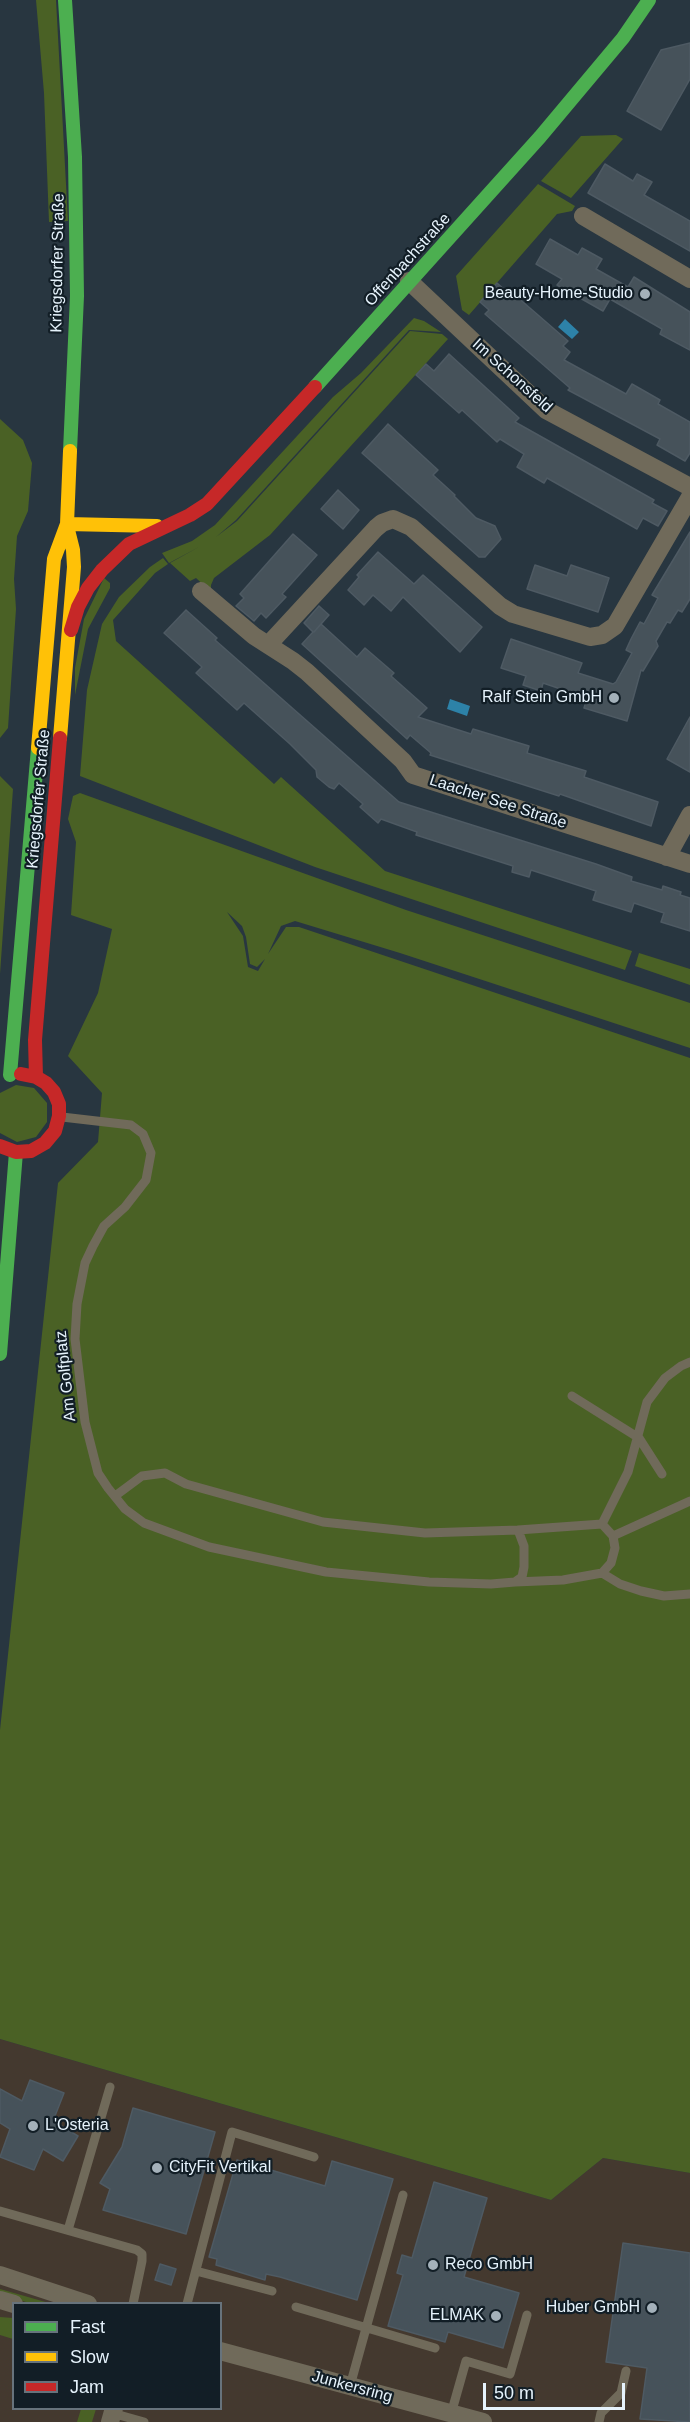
<!DOCTYPE html>
<meta charset="utf-8">
<style>
body{margin:0}
#map{position:relative;width:690px;height:2422px;overflow:hidden;background:#283640;font-family:Helvetica,sans-serif}
canvas{display:block}
.legend{position:absolute;left:12px;top:2302px;width:210px;height:108px;box-sizing:border-box;background:#121e26;border:2px solid #67737c;margin:0;padding:8px 10px;list-style:none;font-size:18px;color:#e6f3fc}
.legend li{display:flex;align-items:center;gap:12px;height:30px}
.legend b{width:30px;border:2px solid #67737c}
.scale{position:absolute;left:483px;top:2383px;width:142px;height:27px;box-sizing:border-box;border:3px solid #e6f3fc;border-top:0;padding-left:8px;font-size:18px;line-height:21px;white-space:nowrap;color:#e6f3fc;-webkit-text-stroke:4px #121e26;paint-order:stroke}
</style>
<div id="map">
<canvas width="690" height="2422"></canvas>
<ul class="legend">
<li><b style="height:8px;background:#4caf50"></b>Fast</li>
<li><b style="height:8px;background:#ffc107"></b>Slow</li>
<li><b style="height:8px;background:#c62828"></b>Jam</li>
</ul>
<div class="scale">50 m</div>
</div>
<script>
const context = document.querySelector('canvas').getContext('2d');
context.lineJoin = 'round';
function paint(path, color) {
  context.fillStyle = color;
  context.fill(path, 'evenodd');
}
function shape(rows) {
  const path = new Path2D();
  for (const r of rows) {
    path.moveTo(r[0], r[1]);
    for (let i = 2; i < r.length; i += 2) path.lineTo(r[i], r[i + 1]);
  }
  return path;
}
function strokePath(path, color, width, dash) {
  context.strokeStyle = color;
  context.lineWidth = width;
  context.lineCap = dash ? 'butt' : 'round';
  context.setLineDash(dash || []);
  context.stroke(path);
}
function label(font, color, halo, rows, align = 'center') {
  context.font = font + ' Helvetica,sans-serif';
  context.lineWidth = 4.5;
  context.setLineDash([]);
  context.textBaseline = 'middle';
  context.strokeStyle = halo;
  context.fillStyle = color;
  for (const [text, x, y, turn = 0] of rows) {
    context.save();
    context.translate(x, y);
    context.rotate((+turn || 0) * Math.PI / 180);
    context.textAlign = isNaN(turn) ? turn : align;
    if (halo) context.strokeText(text, 0, 0);
    context.fillText(text, 0, 0);
    context.restore();
  }
}
const commercial = shape([
 [0,2039,551,2200,603,2158,690,2173,690,2422,0,2422],
 [14,2304,220,2304,220,2408,14,2408]
]);
const green = shape([
 [36,0,56,0,68,221,49,222,44,93],
 [616,135,623,139,571,198,541,181,581,136],
 [538,184,575,206,572,211,557,214,469,315,462,310,456,276],
 [414,318,424,321,441,332,409,330,236,520,216,537,237,521,410,331,442,334,448,339,270,535,214,578,211,585,211,592,196,578,190,581,170,563,199,547,169,563,162,553,192,541,215,525,333,397,361,373],
 [0,419,23,440,32,463,28,511,17,536,14,579,16,609,8,728,0,738],
 [163,558,168,564,155,573,113,620,116,641,274,784,281,777,385,871,632,951,625,970,315,867,80,776,87,690,102,624,119,597,150,567],
 [104,578,110,583,110,588,88,629,75,695,75,668,84,619],
 [0,776,13,789,0,974],
 [80,793,406,910,690,1003,690,1048,400,953,295,921,281,926,268,954,286,927,299,927,690,1058,690,2173,603,2158,551,2200,0,2039,0,1730,58,1183,98,1142,102,1093,68,1056,98,993,112,929,71,915,76,842,68,819,73,796],
 [227,912,242,926,246,937,250,964,257,967,265,959,258,971,248,967,243,936],
 [639,953,690,969,690,985,635,966],
 [16,1085,34,1088,47,1103,47,1122,36,1137,17,1142,0,1133,0,1093],
 [0,2289,49,2303,30,2303,0,2295],
 [0,2317,13,2318,13,2339,0,2335],
 [81,2409,96,2409,92,2422,77,2422]
]);
const water = shape([
 [565,319,579,332,572,339,558,327],
 [450,699,470,706,467,716,447,709]
]);
const building = shape([
 [690,43,690,79,661,130,627,111,661,50,690,43],
 [605,164,633,181,637,174,652,182,644,195,690,221,690,251,588,193,605,164],
 [550,239,578,255,582,248,602,259,596,269,628,287,634,277,690,312,690,350,660,334,662,329,610,299,603,311,557,285,562,279,536,264,550,239],
 [497,283,506,291,508,289,568,341,563,346,570,352,564,360,626,394,632,384,660,400,658,404,690,422,690,453,685,461,657,445,660,439,568,390,570,388,485,314,489,310,480,302,497,283],
 [449,354,519,418,515,422,654,500,652,503,667,511,658,526,643,518,637,529,547,478,544,483,517,467,524,454,500,439,497,442,462,410,459,413,416,375,426,364,434,371,449,354],
 [388,424,438,470,433,475,455,495,454,496,476,518,495,526,501,539,485,557,479,557,362,453,388,424],
 [338,490,359,510,343,529,321,509,338,490],
 [690,532,690,599,682,612,678,610,670,623,667,622,656,641,658,646,643,671,641,670,627,721,584,708,587,698,543,683,541,691,523,685,526,676,501,668,511,639,582,663,578,673,613,684,616,682,632,653,626,650,631,639,640,622,644,624,658,598,652,595,690,532],
 [293,534,317,555,282,594,286,597,266,618,261,613,254,621,236,606,244,598,240,594,293,534],
 [378,552,414,584,423,575,482,627,460,652,403,597,391,611,373,595,364,605,348,590,359,577,357,575,378,552],
 [535,565,567,576,571,565,609,578,598,612,527,589,535,565],
 [319,606,329,615,314,632,321,624,357,657,365,648,394,673,391,676,427,708,418,717,471,734,473,729,529,746,527,753,586,771,584,777,658,802,651,826,560,794,559,796,430,755,431,753,410,735,407,739,302,644,313,632,304,623,319,606],
 [186,610,217,638,215,640,399,802,596,864,632,877,631,881,662,890,663,886,681,892,680,895,690,898,690,931,661,922,664,913,634,903,631,912,593,900,596,891,531,870,529,877,512,872,513,866,416,835,417,832,381,819,378,823,360,807,363,804,339,783,334,789,329,787,317,777,316,770,290,744,244,703,237,710,196,673,202,667,164,633,186,610],
 [690,717,690,772,667,759,690,717],
 [30,2080,64,2093,53,2121,78,2136,63,2161,43,2149,34,2170,0,2157,10,2129,0,2123,0,2089,22,2101,30,2080],
 [133,2108,215,2132,186,2234,103,2210,110,2189,100,2183,122,2147,133,2108],
 [237,2160,325,2186,332,2161,393,2179,357,2300,280,2277,266,2274,265,2280,216,2265,217,2259,209,2257,237,2160],
 [434,2182,487,2198,464,2277,519,2293,503,2348,448,2332,445,2342,388,2326,403,2275,397,2273,402,2255,412,2258,434,2182],
 [623,2243,690,2253,690,2422,640,2419,647,2368,606,2362,623,2243],
 [160,2264,176,2269,171,2285,155,2280,160,2264]
]);
const lane = shape([
 [62,1117,131,1125,143,1134,151,1153,146,1180,125,1207,104,1226,93,1246,85,1263,77,1304,75,1339,85,1422,98,1473,108,1488,125,1509,144,1523,209,1547,326,1572,429,1582,491,1584,515,1582,522,1577,524,1567,524,1546,518,1530,425,1533,323,1522,186,1484,165,1473,142,1476,115,1496],
 [572,1396,639,1438,662,1474],
 [602,1524,628,1472,647,1402,665,1378,681,1366,690,1362],
 [613,1536,690,1501],
 [602,1573,620,1584,641,1591,664,1596,690,1594],
 [515,1582,563,1580,602,1573,611,1563,615,1548,613,1536,602,1524,518,1530],
 [0,2211,137,2250,142,2254,142,2261,133,2304],
 [68,2230,110,2087],
 [196,2271,272,2291],
 [187,2304,232,2132,314,2157],
 [296,2307,435,2348],
 [350,2386,403,2195],
 [112,2413,144,2422],
 [451,2414,466,2361,510,2374,527,2315],
 [599,2422,601,2413,621,2393,626,2371]
]);
const street = shape([
 [583,216,690,279],
 [409,281,546,410,690,487],
 [201,591,254,636,293,661,307,672,403,761,413,775,690,864],
 [268,645,376,528,382,523,393,519,411,527,500,606,513,614,590,637,602,635,615,626,690,497],
 [667,857,690,815],
 [0,2275,88,2304],
 [0,2300,14,2304],
 [220,2351,483,2422],
 [110,2422,114,2408]
]);
const fast = shape([
 [65,0,75,157,77,296,70,451],
 [315,387,540,137,623,38,649,0],
 [10,1075,38,748],
 [0,1354,16,1152]
]);
const slow = shape([
 [67,524,157,526],
 [60,738,74,567,73,550,67,526],
 [38,748,54,559,67,524,70,451]
]);
const jam = shape([
 [71,630,78,607,88,588,102,570,129,544,190,515,207,504,315,387],
 [36,1077,35,1040,60,738],
 [0,1146,16,1152,31,1151,45,1143,55,1131,59,1116,59,1104,54,1092,46,1083,36,1077,21,1074]
]);
const markers = [
 [645,294,6,"#a4b1ba"],
 [614,698,6,"#a4b1ba"],
 [33,2126,6,"#a4b1ba"],
 [157,2168,6,"#a4b1ba"],
 [433,2265,6,"#a4b1ba"],
 [652,2308,6,"#a4b1ba"],
 [496,2316,6,"#a4b1ba"]
];
const streetNames = [
 ["Offenbachstraße",408,260,-48],
 ["Kriegsdorfer Straße",58,263,-89],
 ["Im Schonsfeld",512,376,42],
 ["Kriegsdorfer Straße",39,799,-85],
 ["Laacher See Straße",498,802,18],
 ["Am Golfplatz",66,1376,-96],
 ["Junkersring",352,2387,15]
];
const poiNames = [
 ["Beauty-Home-Studio",633,294],
 ["Ralf Stein GmbH",602,698],
 ["L'Osteria",45,2126,"left"],
 ["CityFit Vertikal",169,2168,"left"],
 ["Reco GmbH",445,2265,"left"],
 ["Huber GmbH",640,2308],
 ["ELMAK",484,2316]
];
paint(commercial, '#44392f');
paint(green, '#4a6125');
paint(water, '#2d82a8');
paint(building, '#46525a');
strokePath(building, '#4e5a63', 1.5);
strokePath(lane, '#706a5a', 9);
strokePath(street, '#706a5a', 18);
strokePath(fast, '#4caf50', 14);
strokePath(slow, '#ffc107', 14);
strokePath(jam, '#c62828', 14);
for (const [x, y, r, color] of markers) {
  const dot = new Path2D();
  dot.arc(x, y, r, 0, 2 * Math.PI);
  context.fillStyle = color;
  context.fill(dot);
  strokePath(dot, '#121e26', 2);
}
label('16px', '#e6f3fc', '#121e26', streetNames);
label('16px', '#e6f3fc', '#121e26', poiNames, 'right');
</script>
